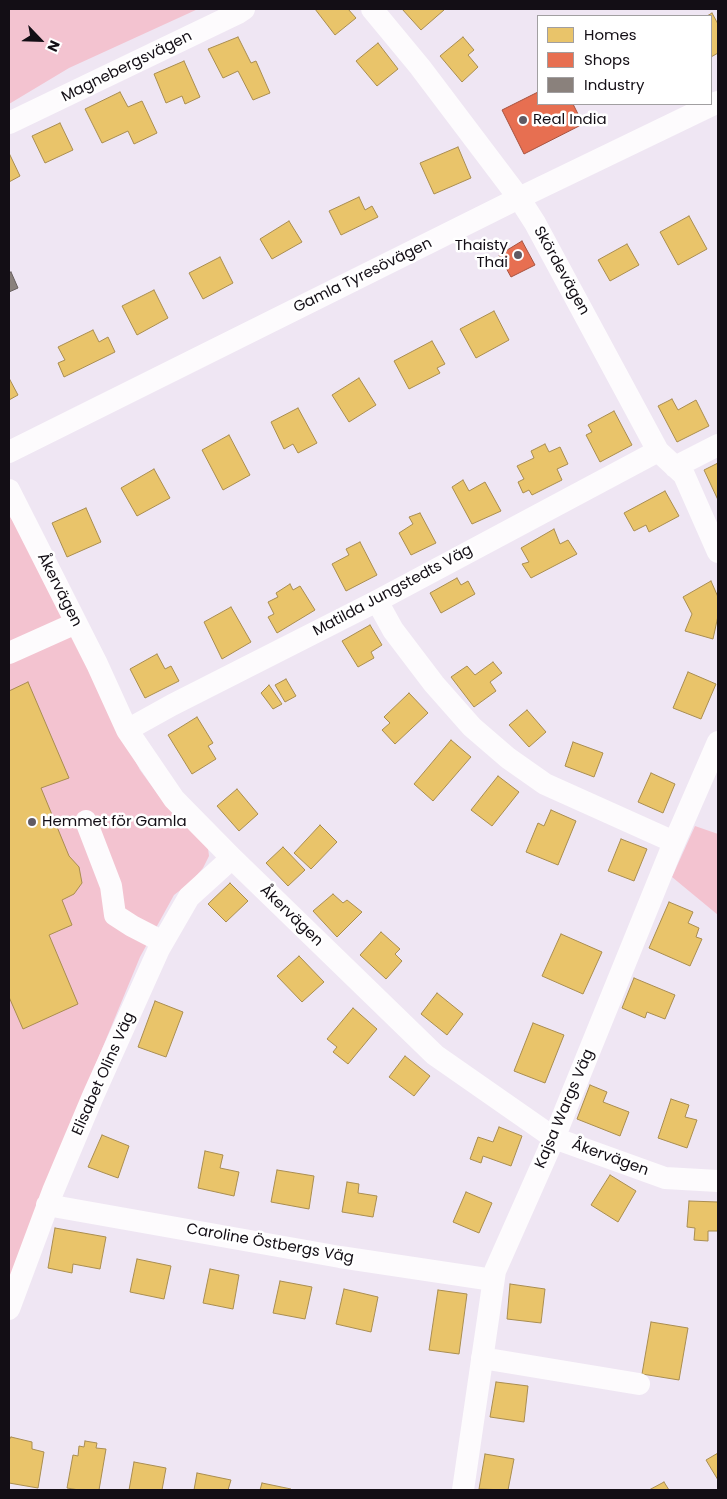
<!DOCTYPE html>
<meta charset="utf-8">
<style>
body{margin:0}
#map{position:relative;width:727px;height:1499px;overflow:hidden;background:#efe6f3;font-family:Poppins,sans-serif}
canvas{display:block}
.frame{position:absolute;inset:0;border:10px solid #130e15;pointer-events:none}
.legend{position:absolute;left:537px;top:15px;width:175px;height:90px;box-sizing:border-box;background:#fff;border:1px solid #a19fa1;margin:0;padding:6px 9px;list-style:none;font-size:15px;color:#130e15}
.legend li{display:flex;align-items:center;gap:10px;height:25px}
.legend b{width:25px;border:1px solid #a19fa1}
.north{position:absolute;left:15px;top:15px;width:50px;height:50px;-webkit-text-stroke:4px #fff;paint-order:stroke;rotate:114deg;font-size:14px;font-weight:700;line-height:20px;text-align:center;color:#130e15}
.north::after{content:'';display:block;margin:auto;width:18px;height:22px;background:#130e15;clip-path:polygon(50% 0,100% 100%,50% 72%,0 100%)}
</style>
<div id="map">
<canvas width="727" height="1499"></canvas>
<div class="frame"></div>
<ul class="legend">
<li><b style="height:14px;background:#e9c46a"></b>Homes</li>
<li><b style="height:14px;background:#e76f51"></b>Shops</li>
<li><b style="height:14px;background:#8a817c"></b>Industry</li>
</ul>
<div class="north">N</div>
</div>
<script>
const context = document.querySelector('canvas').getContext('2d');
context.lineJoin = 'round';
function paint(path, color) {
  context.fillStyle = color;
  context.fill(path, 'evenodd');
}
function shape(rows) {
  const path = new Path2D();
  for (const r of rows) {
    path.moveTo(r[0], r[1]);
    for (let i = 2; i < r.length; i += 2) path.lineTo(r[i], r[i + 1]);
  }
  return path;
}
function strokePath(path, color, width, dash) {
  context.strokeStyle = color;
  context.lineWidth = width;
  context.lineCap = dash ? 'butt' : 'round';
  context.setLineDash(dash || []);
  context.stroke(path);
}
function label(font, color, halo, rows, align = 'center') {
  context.font = font + ' Poppins,sans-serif';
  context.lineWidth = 5;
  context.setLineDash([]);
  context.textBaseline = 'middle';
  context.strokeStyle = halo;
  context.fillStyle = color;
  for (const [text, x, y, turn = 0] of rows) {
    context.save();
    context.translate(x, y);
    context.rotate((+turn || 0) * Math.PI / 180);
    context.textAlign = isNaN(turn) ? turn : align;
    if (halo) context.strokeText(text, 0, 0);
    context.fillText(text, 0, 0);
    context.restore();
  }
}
const green = shape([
 [9,9,198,9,69,68,9,104],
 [9,516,13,521,140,770,159,796,208,848,209,856,203,868,191,882,174,895,140,957,88,1083,9,1282],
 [695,826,718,834,718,915,672,877]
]);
const homes = shape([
 [315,9,348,9,356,18,335,35,315,9],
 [402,9,443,9,444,10,421,30,402,9],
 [712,13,718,24,718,53,711,57,711,16,707,16,712,13],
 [238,37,251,63,256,61,270,93,253,100,238,71,223,78,208,49,238,37],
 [463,37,474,50,468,55,478,67,462,82,440,56,463,37],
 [378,43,398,69,377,86,356,61,378,43],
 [184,61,200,97,185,104,182,96,166,103,154,74,184,61],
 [120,92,128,107,142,101,157,133,134,144,128,131,102,143,85,109,120,92],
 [60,123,73,150,45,163,32,136,60,123],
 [458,147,471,178,434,194,420,163,458,147],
 [9,153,20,176,9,182,9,153],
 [359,197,365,210,372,206,378,217,341,235,329,211,359,197],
 [689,216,707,249,678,265,660,232,689,216],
 [289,221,302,242,272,259,260,239,289,221],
 [627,244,639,265,610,281,598,260,627,244],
 [220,257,233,283,203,299,189,273,220,257],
 [154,290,168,318,137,335,122,306,154,290],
 [494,311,509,340,476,358,460,329,494,311],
 [93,330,99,342,108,337,115,352,64,377,58,363,65,360,58,347,93,330],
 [432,341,445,364,437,368,440,373,409,389,394,361,432,341],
 [9,378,18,395,9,400,9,378],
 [359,378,376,405,349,422,332,395,359,378],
 [672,399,678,410,696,400,709,426,677,442,658,406,672,399],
 [298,408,317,443,298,453,293,444,284,449,271,422,298,408],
 [614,411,632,445,600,462,586,435,592,432,588,425,614,411],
 [229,435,250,475,223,490,202,450,229,435],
 [545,444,549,452,560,447,568,464,557,469,562,480,532,495,529,490,523,493,518,482,524,479,517,466,534,458,531,451,545,444],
 [718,463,718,500,704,470,718,463],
 [154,469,170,498,137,516,121,488,154,469],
 [463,480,469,491,485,482,501,511,472,524,452,487,463,480],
 [665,491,679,516,649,532,646,525,634,531,624,513,665,491],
 [86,508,101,542,67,557,52,523,86,508],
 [420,513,436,543,411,555,399,533,413,524,409,517,420,513],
 [554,529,560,544,568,540,577,554,531,578,522,564,529,562,521,548,554,529],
 [360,542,377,575,346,591,332,564,349,555,346,549,360,542],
 [457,578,461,585,468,581,475,594,441,613,430,593,457,578],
 [711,581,718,597,718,616,713,639,685,631,692,614,683,597,711,581],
 [290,584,293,590,300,586,315,610,277,633,268,617,274,614,268,602,278,597,276,593,290,584],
 [231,607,251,642,222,659,204,622,231,607],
 [370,625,382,645,371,652,374,658,358,667,342,641,370,625],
 [157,654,165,669,171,666,179,681,145,698,130,669,157,654],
 [493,662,502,673,490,682,496,691,474,707,451,677,467,666,475,675,493,662],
 [688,672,716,684,701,719,673,708,688,672],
 [286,679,296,696,285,702,275,685,286,679],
 [28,682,69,778,41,788,69,856,79,867,82,883,74,894,62,900,72,925,49,935,78,1004,23,1029,9,997,9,691,28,682],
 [269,685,282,704,273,709,261,693,269,685],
 [409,693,428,713,395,744,382,730,390,723,384,717,409,693],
 [527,710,546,732,529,747,509,725,527,710],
 [197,717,213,743,208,746,216,759,192,774,168,735,197,717],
 [451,740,471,757,433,801,414,784,451,740],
 [573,742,603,753,594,777,565,766,573,742],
 [651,773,675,784,663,813,638,802,651,773],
 [498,776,519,792,492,826,471,810,498,776],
 [237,789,258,814,239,831,217,806,237,789],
 [551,810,576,821,558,865,526,852,538,823,544,826,551,810],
 [320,825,337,842,311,869,294,853,320,825],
 [621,839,647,849,634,881,608,871,621,839],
 [283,847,305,870,288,886,266,863,283,847],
 [230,883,248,901,226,922,208,904,230,883],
 [333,894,343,903,347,900,362,912,337,937,313,911,333,894],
 [669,902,693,912,688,923,699,928,696,937,702,939,690,966,649,948,669,902],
 [381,932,400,949,395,954,402,961,386,979,360,955,381,932],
 [561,934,602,952,583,994,542,976,561,934],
 [299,956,324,982,302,1002,277,976,299,956],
 [634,978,675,995,665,1019,647,1012,645,1018,622,1008,634,978],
 [437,993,463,1014,447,1035,421,1014,437,993],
 [155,1001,183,1012,166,1057,138,1047,155,1001],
 [353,1008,377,1029,348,1064,333,1052,337,1047,327,1039,353,1008],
 [533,1023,564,1035,545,1083,514,1071,533,1023],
 [405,1056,430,1076,414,1096,389,1077,405,1056],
 [590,1085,607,1092,603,1102,629,1112,620,1136,577,1119,590,1085],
 [671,1099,689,1105,685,1117,697,1120,687,1148,658,1138,671,1099],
 [499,1127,522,1136,511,1166,483,1156,481,1163,470,1159,478,1137,493,1142,499,1127],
 [102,1135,129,1146,118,1178,88,1167,102,1135],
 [205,1151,223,1155,220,1168,239,1172,234,1196,198,1188,205,1151],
 [277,1170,314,1176,309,1209,271,1202,277,1170],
 [610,1175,636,1191,618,1222,591,1205,610,1175],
 [347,1182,359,1184,358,1193,377,1196,373,1217,342,1212,347,1182],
 [466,1192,492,1203,479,1233,453,1222,466,1192],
 [689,1201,718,1202,718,1231,708,1231,708,1241,694,1240,695,1228,687,1227,689,1201],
 [55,1228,106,1237,100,1269,73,1264,72,1273,48,1268,55,1228],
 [137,1259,171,1266,164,1299,130,1292,137,1259],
 [210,1269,239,1275,233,1309,203,1303,210,1269],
 [280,1281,312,1287,305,1319,273,1313,280,1281],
 [510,1284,545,1289,541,1323,507,1319,510,1284],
 [344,1289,378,1297,371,1332,336,1324,344,1289],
 [438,1290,467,1294,459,1354,429,1350,438,1290],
 [651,1322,688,1328,679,1380,642,1374,651,1322],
 [496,1382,528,1386,524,1422,490,1417,496,1382],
 [11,1437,32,1442,32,1449,44,1452,38,1488,9,1483,9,1440,11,1437],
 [85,1441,97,1443,96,1448,106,1449,99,1490,79,1490,67,1488,73,1455,78,1456,79,1446,84,1447,85,1441],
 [718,1453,718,1480,706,1460,718,1453],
 [485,1454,514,1459,508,1490,479,1489,485,1454],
 [134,1462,166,1468,162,1490,129,1490,134,1462],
 [197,1473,231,1480,228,1490,194,1490,197,1473],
 [664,1482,669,1490,649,1490,664,1482],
 [262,1483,291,1489,291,1490,260,1490,262,1483]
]);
const shops = shape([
 [538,92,538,104,573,104,583,124,524,154,502,110,538,92],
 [522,241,535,265,511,277,499,255,522,241]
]);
const industry = shape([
 [11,272,18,288,9,292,9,273,11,272]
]);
const minor = shape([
 [372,9,420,67,519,198,535,223,658,451,684,475,718,552],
 [9,123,238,13,244,9],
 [9,452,519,198,718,102],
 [675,467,718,445],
 [9,490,97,664,127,730,174,799,232,858,435,1055,554,1138,665,1178,718,1181],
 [377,601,393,630,434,684,472,727,508,758,545,784,674,842],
 [9,653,76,623],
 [127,730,172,705,377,601,658,451],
 [86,821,111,886,115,915,132,926,163,942],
 [47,1205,340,1257,493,1280],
 [9,1309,53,1191,93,1096,159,949,189,897,232,858],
 [482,1358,639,1384],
 [463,1490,495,1271,554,1138,671,850,718,742]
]);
const markers = [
 [523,120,5,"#605a63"],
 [518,255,5,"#605a63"],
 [32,822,5,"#605a63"]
];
const streetNames = [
 ["Magnebergsvägen",127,67,-26],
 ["Skördevägen",561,271,61],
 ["Gamla Tyresövägen",363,276,-26],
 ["Åkervägen",59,590,63],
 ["Matilda Jungstedts Väg",393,591,-28],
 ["Åkervägen",291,916,44],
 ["Elisabet Olins Väg",104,1074,-66],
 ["Kajsa Wargs Väg",565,1109,-67],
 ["Åkervägen",610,1158,20],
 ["Caroline Östbergs Väg",270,1244,10]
];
const poiNames = [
 ["Real India",533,120],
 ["Thaisty",508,246,"right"],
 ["Thai",508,263,"right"],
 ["Hemmet för Gamla",42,822]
];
paint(green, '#f3c3d0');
paint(homes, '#e9c46a');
strokePath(homes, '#a98d50', 1);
paint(shops, '#e76f51');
strokePath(shops, '#a7523f', 1);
paint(industry, '#8a817c');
strokePath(industry, '#665e5d', 1);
strokePath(minor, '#fdfbfd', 22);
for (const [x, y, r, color] of markers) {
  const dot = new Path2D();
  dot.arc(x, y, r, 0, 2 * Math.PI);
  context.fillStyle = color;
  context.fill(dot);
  strokePath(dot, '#fff', 2);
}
label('15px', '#130e15', '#fff', streetNames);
label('15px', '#130e15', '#fff', poiNames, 'left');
</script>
